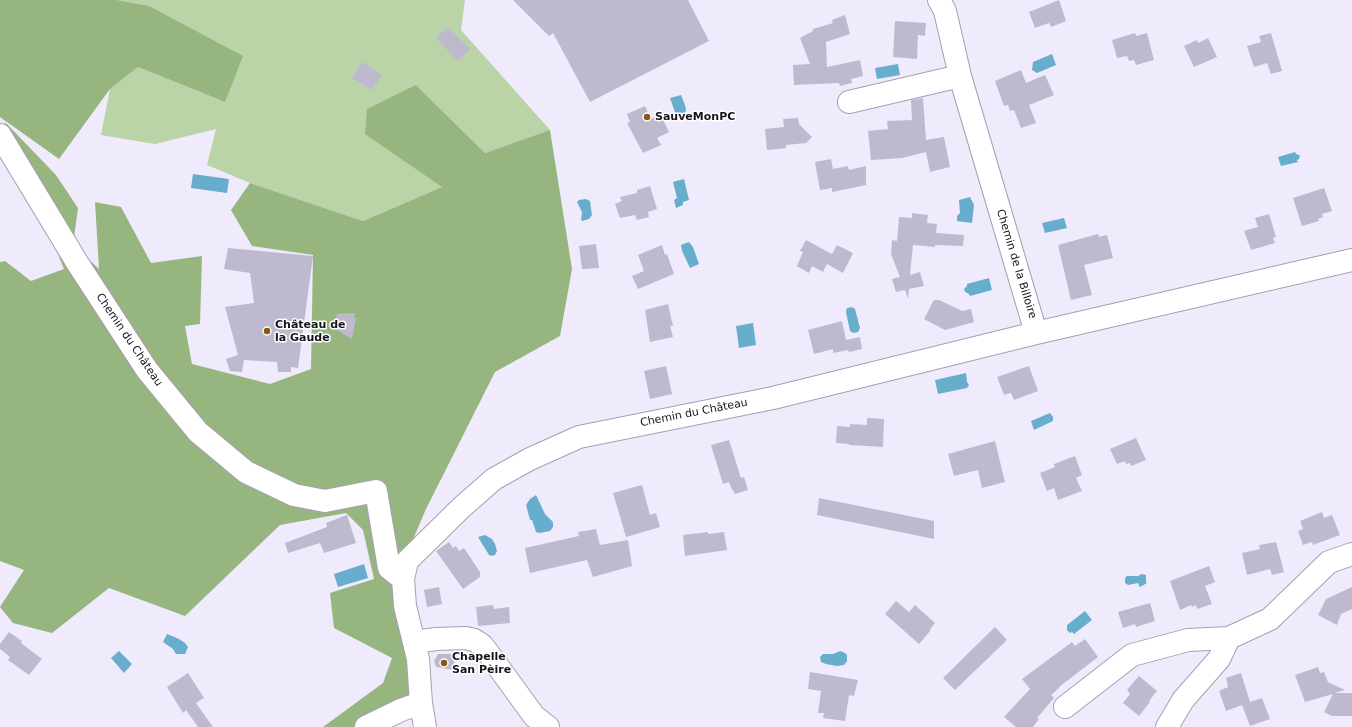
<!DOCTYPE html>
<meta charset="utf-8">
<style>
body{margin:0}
canvas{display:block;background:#f0eafd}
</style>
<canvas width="1352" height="727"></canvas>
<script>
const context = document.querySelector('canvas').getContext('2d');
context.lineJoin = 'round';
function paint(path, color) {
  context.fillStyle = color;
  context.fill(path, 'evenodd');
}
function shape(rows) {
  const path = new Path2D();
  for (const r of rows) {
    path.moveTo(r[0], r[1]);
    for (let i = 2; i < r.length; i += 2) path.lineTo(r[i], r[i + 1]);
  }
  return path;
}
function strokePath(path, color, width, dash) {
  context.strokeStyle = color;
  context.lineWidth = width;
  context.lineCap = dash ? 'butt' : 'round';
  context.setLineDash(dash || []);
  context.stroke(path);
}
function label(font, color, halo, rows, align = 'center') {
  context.font = font + ' "DejaVu Sans",sans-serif';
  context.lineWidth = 3;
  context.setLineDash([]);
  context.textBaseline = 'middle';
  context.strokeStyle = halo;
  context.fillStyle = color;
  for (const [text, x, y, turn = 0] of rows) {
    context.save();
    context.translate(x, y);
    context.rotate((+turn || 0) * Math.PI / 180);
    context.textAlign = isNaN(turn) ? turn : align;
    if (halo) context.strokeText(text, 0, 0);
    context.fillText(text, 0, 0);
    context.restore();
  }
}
const green = shape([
 [117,0,465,0,461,30,550,130,485,153,416,85,442,187,363,221,250,183,207,165,216,129,155,144,101,135,110,89,138,67,225,102,149,6]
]);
const forest = shape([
 [0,0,117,0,149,6,243,56,225,102,138,67,110,89,59,159,0,117],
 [416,85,485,153,550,130,572,269,560,336,495,372,426,509,405,558,393,604,411,655,415,703,361,727,323,727,383,683,392,658,334,628,330,593,374,579,363,530,346,513,280,525,185,616,109,588,52,633,13,623,0,607,24,570,0,561,0,262,5,261,31,281,64,269,5,122,56,175,78,208,73,245,99,269,95,202,121,207,151,263,202,256,200,324,185,326,192,364,270,384,311,369,313,255,252,246,231,210,250,183,363,221,442,187,365,134,367,109]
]);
const water = shape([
 [1052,54,1056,65,1037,73,1032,70,1033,62],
 [898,64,900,75,877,79,875,68],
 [681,95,685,105,686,110,684,116,676,115,670,98],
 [1295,152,1296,154,1299,155,1300,156,1299,159,1297,160,1298,162,1281,166,1278,157],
 [193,174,229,179,227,193,191,188],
 [684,179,689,200,683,202,683,205,676,208,674,200,677,198,673,182],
 [970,197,974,205,972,223,957,221,957,216,960,213,959,200],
 [586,199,590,201,592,215,589,219,582,221,581,220,582,212,577,202,579,200],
 [1064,218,1067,228,1045,233,1042,223],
 [689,242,693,247,699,264,690,268,682,251,681,245],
 [989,278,992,290,970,296,969,294,965,292,964,289,967,286,967,284],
 [852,307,855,309,860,328,858,332,853,333,850,331,846,312,847,308],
 [753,323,756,345,739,348,736,326],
 [966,373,967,382,969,385,967,388,938,394,935,380],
 [1050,413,1053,417,1053,421,1034,430,1031,421],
 [536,495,545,514,553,522,553,527,550,531,539,533,536,532,532,520,530,520,526,505,530,499],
 [485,535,492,539,495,544,497,551,495,555,491,556,489,555,478,537],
 [364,564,368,578,338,587,334,574],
 [1142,574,1146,575,1146,582,1147,583,1140,587,1138,583,1128,585,1125,583,1125,578,1127,576,1138,576],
 [1085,611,1092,620,1074,634,1072,632,1070,633,1067,630,1067,625],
 [167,634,179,639,185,643,188,647,185,654,176,654,173,649,163,642],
 [119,651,132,664,124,673,111,658],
 [840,651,845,653,847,655,847,661,844,665,837,666,826,664,821,662,820,657,823,654,833,654]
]);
const building = shape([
 [513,0,688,0,709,41,590,102,553,33,549,36],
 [1059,0,1066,21,1051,27,1049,23,1035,28,1029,12],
 [845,15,850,34,826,42,827,67,860,60,863,76,851,79,852,83,840,86,839,83,794,85,793,65,810,64,800,38,813,31,813,29,833,23,832,20],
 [895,21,926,23,925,36,918,35,917,59,893,57],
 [448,27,470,49,458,61,436,38],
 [1135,33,1136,36,1147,33,1154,60,1136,65,1134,60,1129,61,1127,56,1117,58,1112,40],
 [1271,33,1282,71,1271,74,1267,63,1254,67,1247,46,1261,42,1259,36],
 [1208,38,1217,57,1194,67,1184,46,1197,40,1198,43],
 [362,62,382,75,372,90,352,78],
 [1021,70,1026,83,1045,75,1054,95,1029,105,1036,123,1021,128,1014,110,1010,111,1008,105,1004,106,995,81],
 [923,98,926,140,944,137,950,167,930,172,926,152,902,158,871,160,868,131,888,129,887,121,912,120,911,100],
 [645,106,651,119,660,114,669,132,657,138,661,145,643,153,627,123,630,122,627,114],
 [798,118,799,124,812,137,806,143,786,145,786,148,767,150,765,129,784,127,783,119],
 [831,159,833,169,848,166,849,170,866,166,866,185,832,192,832,188,820,190,815,162],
 [650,186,657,209,648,212,649,217,637,220,635,215,620,218,615,204,622,201,620,197,637,193,637,190],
 [1324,188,1332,211,1322,214,1323,217,1318,219,1319,221,1302,226,1293,198],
 [912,213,928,215,927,223,937,224,936,233,964,235,963,246,935,245,935,247,913,245,910,275,920,272,924,286,909,289,908,299,905,290,896,292,892,279,900,277,891,254,892,240,897,241,899,217,912,218],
 [1269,214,1276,237,1273,238,1275,243,1251,250,1244,231,1258,227,1255,218],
 [1098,234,1099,237,1107,235,1113,258,1084,265,1092,295,1071,300,1058,245],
 [806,240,832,254,837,245,853,253,843,273,827,264,823,272,812,266,809,273,797,266,803,252,800,251],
 [596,244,599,268,582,269,579,246],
 [662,245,665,255,667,254,674,274,638,289,632,276,644,271,638,255],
 [228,248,313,256,298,368,291,367,291,372,278,372,277,362,244,360,242,372,230,371,226,359,238,355,225,307,254,303,250,273,224,269],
 [934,300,939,300,962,311,971,309,974,322,945,330,924,319],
 [668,304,673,326,670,326,673,337,650,342,645,310],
 [355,313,354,317,356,318,352,339,334,328,337,314],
 [842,321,846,340,860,337,862,349,849,352,848,350,833,353,833,349,814,354,808,330],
 [666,366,672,394,650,399,644,371],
 [1029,366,1038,391,1014,400,1011,393,1004,395,997,377],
 [867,418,884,419,883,447,849,445,849,444,836,443,837,426,850,427,850,424,867,425],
 [1136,438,1146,460,1131,466,1130,463,1126,464,1125,461,1117,464,1110,449],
 [729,440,741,478,744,477,748,490,735,494,733,490,732,490,729,482,723,484,711,445],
 [995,441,1005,482,982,488,978,470,954,476,948,454],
 [1075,456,1082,475,1076,478,1082,491,1058,500,1054,488,1047,491,1040,473,1055,467,1054,464],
 [642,485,650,515,656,513,660,527,626,537,613,493],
 [819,498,934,521,934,539,817,515],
 [1322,512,1324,518,1332,515,1340,535,1313,545,1312,542,1303,545,1298,531,1303,529,1300,521],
 [347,515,356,543,324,553,320,543,288,553,285,543,327,527,326,523],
 [596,529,600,545,628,540,632,566,593,577,587,560,530,573,525,548,579,536,578,532],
 [708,532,708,534,724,532,727,550,685,556,683,535],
 [449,542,453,548,456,546,459,551,464,548,480,572,480,577,463,589,436,551],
 [1276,542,1284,572,1272,575,1270,569,1247,575,1242,553,1260,549,1259,545],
 [1209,566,1215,582,1205,586,1212,604,1197,609,1196,605,1192,607,1191,605,1180,610,1170,581],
 [439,587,442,604,427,607,424,590],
 [1352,587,1352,609,1341,614,1337,625,1318,615,1326,599],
 [896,601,909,612,915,605,935,623,930,629,931,630,919,644,885,614],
 [1150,603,1155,621,1136,627,1135,624,1123,628,1118,612],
 [493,605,494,609,509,607,510,623,478,626,476,607],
 [995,627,1007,640,955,690,943,678],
 [9,632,22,641,21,643,42,659,29,675,8,660,10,657,0,649,0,644],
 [1085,639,1098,657,1059,687,1059,688,1051,695,1054,698,1037,718,1039,719,1033,727,1016,727,1004,717,1030,689,1022,679,1072,642,1075,646],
 [438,654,455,654,453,670,436,667,434,661],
 [1318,667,1320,673,1324,672,1328,682,1345,690,1335,693,1352,693,1352,716,1332,716,1324,712,1333,694,1305,702,1295,675],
 [810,672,858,680,854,696,849,695,845,721,823,718,824,713,818,713,821,691,808,689],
 [188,673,204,698,196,703,213,727,198,727,186,710,183,713,167,687],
 [1241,673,1250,702,1262,698,1270,719,1250,726,1242,705,1226,711,1219,691,1228,687,1226,678],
 [1139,676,1157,691,1149,701,1150,702,1139,716,1123,703,1130,694,1127,690]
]);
const minor = shape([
 [939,0,945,11,960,76,1036,333],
 [849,102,960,76],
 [0,135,78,264,147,370,198,432,246,472,294,495,325,501,376,491,389,568,403,579],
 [414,642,436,639,466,638,474,640,482,645,489,654,534,716,548,727],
 [1065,707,1132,655,1188,640,1229,638,1270,619,1329,562,1352,554],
 [366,727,401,710,421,703],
 [425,727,421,703,418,659,405,606,403,579,407,561,462,507,494,479,530,459,579,437,773,398,1036,333,1352,260],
 [1167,727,1183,700,1219,659,1229,638]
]);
const markers = [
 [647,117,4,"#905414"],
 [267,331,4,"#905414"],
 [444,663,4,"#905414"]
];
const poiNames = [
 ["SauveMonPC",655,117],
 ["Château de",275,325],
 ["la Gaude",275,338],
 ["Chapelle",452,657],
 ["San Pèire",452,670]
];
const streetNames = [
 ["Chemin de la Billoire",1016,264,73],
 ["Chemin du Château",129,340,56],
 ["Chemin du Château",694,413,-11]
];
paint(green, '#bad3a7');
paint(forest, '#97b67f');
paint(water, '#66aecc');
paint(building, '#bfb9d0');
strokePath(minor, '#a69fb5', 24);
strokePath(minor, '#fff', 22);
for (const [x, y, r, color] of markers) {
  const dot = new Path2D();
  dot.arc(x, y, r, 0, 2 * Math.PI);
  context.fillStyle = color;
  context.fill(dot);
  strokePath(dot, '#fff', 1.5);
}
label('bold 11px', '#16131b', '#fff', poiNames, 'left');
label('11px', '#16131b', '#fff', streetNames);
</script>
